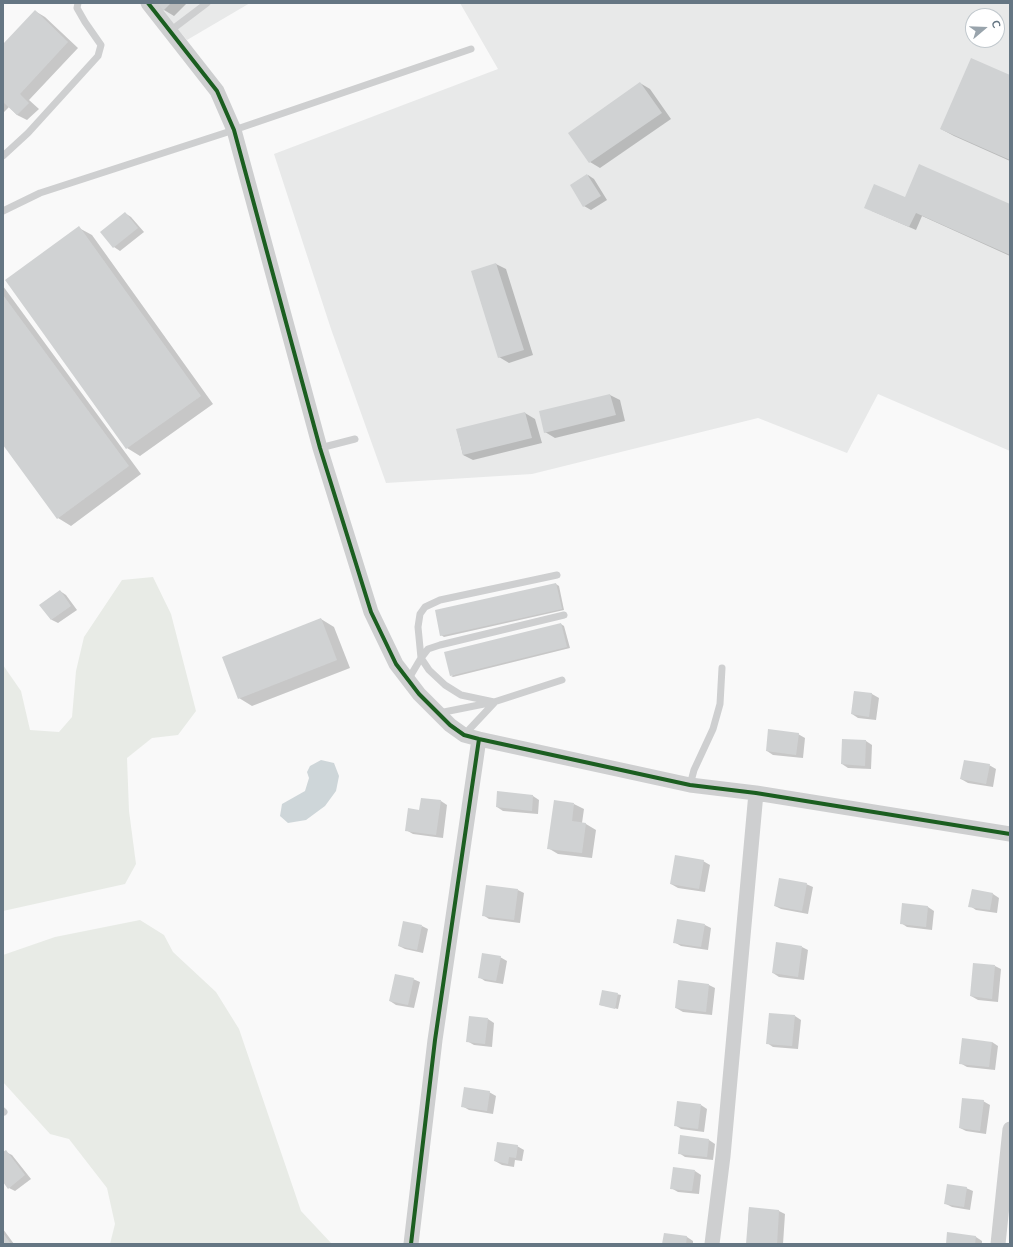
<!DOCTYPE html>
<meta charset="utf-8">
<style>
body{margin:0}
#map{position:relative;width:1013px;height:1247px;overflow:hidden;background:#f9f9f9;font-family:"Nunito Sans",sans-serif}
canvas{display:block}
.frame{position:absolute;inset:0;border:4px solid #657683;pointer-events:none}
.north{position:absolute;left:965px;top:8px;width:40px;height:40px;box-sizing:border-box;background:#fff;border:1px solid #c1c8cd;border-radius:50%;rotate:71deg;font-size:11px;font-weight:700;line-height:16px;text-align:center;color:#657683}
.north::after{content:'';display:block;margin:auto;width:14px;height:18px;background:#99a4ac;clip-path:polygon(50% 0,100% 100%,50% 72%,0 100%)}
</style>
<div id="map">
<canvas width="1013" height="1247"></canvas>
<div class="frame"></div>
<div class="north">С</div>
</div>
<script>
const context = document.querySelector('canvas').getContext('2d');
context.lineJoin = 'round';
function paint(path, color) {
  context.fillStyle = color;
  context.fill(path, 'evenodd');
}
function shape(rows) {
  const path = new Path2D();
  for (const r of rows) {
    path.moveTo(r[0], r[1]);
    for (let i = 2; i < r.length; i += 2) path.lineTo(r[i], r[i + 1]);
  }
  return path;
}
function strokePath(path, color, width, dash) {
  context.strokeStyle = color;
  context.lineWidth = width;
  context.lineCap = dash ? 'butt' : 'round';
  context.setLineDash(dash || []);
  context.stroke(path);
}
const built = shape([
 [156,3,250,3,187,40],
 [460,3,1010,3,1010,451,878,394,847,453,758,418,532,474,386,483,331,329,274,154,498,69],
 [973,16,997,16,997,40,973,40]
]);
const green = shape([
 [153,577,171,614,196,711,178,735,152,738,127,758,129,811,136,864,125,884,3,911,3,665,21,691,30,730,59,732,72,717,76,671,84,637,122,580],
 [140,920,164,935,173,952,216,992,239,1029,301,1211,332,1244,110,1244,115,1224,107,1188,69,1139,50,1134,3,1082,3,955,55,937]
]);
const water = shape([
 [321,760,334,763,339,776,336,791,325,806,306,820,288,823,280,816,282,804,305,791,309,778,307,772,310,766]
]);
const shadow = shape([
 [157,3,187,3,174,16,164,10],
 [35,11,45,17,78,48,29,100,39,109,27,120,17,115,9,107,3,113,3,46],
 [1010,77,1010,161,954,136,941,129],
 [640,83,650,89,671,119,600,168,590,162],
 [588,175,594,179,607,200,591,210,584,206],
 [905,198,1010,206,1010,256,922,216,916,230,872,211],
 [125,213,131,217,144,232,120,251,114,247,101,232],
 [79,228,92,235,213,404,140,456,127,448,6,280],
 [496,264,506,269,533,355,509,363,499,357],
 [3,286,141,474,71,526,58,518,3,443],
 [610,395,620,400,625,421,555,438,545,432,540,412],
 [525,413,535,419,542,443,473,460,463,455,457,430],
 [556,584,559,586,564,610,444,637,441,635],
 [60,591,66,595,77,610,58,623,52,620,41,605],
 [321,619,334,627,350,668,252,706,239,698],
 [561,624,564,626,570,648,453,677,451,676],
 [854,692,872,694,879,698,876,720,858,718,852,714],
 [798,734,805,738,803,758,773,755,767,751],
 [866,741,872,745,871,769,848,768,842,764],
 [989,765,996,769,993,787,968,783,961,779],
 [498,792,533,796,539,800,538,814,503,811,497,807],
 [441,801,447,805,443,838,413,834,406,830,420,811],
 [574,804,584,809,582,823,586,824,596,830,592,858,558,854,548,848],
 [703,861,710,865,705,892,678,888,671,884],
 [806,884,813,887,808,914,781,909,775,906],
 [518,890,524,893,520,923,489,919,483,915],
 [972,890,993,894,999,898,997,913,976,910,970,906],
 [903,904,928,907,934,911,932,930,907,927,901,923],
 [705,925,711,928,708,950,681,946,674,942],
 [422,926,428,929,423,953,405,949,399,946],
 [802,947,808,950,804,980,779,977,773,973],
 [500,957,507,961,503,984,485,981,479,977],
 [995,966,1001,969,998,1002,978,1000,971,996],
 [413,979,420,982,414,1008,396,1005,390,1001],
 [709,985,715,988,712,1015,683,1012,676,1008],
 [603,991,621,995,618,1009,600,1005],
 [795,1016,801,1020,798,1049,773,1047,767,1043],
 [488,1019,494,1023,492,1047,474,1045,467,1041],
 [992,1042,998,1046,995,1070,967,1067,960,1063],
 [489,1092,496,1096,493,1114,469,1110,462,1106],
 [983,1101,990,1105,986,1134,966,1131,960,1128],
 [701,1105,707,1109,704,1132,681,1129,675,1125],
 [709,1140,715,1144,713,1160,685,1157,679,1153],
 [517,1146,524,1150,522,1161,515,1160,514,1167,502,1165,495,1161],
 [6,1152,12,1155,31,1179,15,1191,9,1188,3,1180,3,1154],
 [695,1171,701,1175,699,1194,678,1192,671,1188],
 [966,1188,973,1191,970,1210,952,1207,946,1204],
 [749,1208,779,1211,785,1214,783,1244,747,1244],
 [3,1229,14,1244,3,1244],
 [687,1237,693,1241,693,1244,663,1244],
 [976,1237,982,1241,982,1244,947,1244]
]);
const building = shape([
 [156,3,171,3,163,11],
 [35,10,68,42,20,94,29,103,17,115,3,102,3,44],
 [971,58,1010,75,1010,160,940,129],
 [640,82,662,113,589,163,568,133],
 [919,164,1010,204,1010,255,916,213,909,227,864,208,874,184,905,197],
 [587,174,601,196,583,207,570,185],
 [125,212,138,228,113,248,100,232],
 [79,226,201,396,126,449,5,280],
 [496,263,524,350,498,358,471,271],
 [3,295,129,466,57,519,3,445],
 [610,394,616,415,544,433,539,411],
 [525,412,532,438,463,455,456,429],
 [556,583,562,609,440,636,435,610],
 [60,590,71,606,51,620,39,605],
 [321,618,337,660,238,699,222,657],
 [561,623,567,647,450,676,444,652],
 [854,691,872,693,869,717,851,714],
 [768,729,799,733,796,755,766,751],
 [842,739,866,740,865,766,841,764],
 [964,760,990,764,986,784,960,779],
 [497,791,533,795,532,811,496,807],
 [421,798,441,800,436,835,405,831,408,808,419,810],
 [554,800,574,803,572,821,586,823,582,853,547,849],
 [675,855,704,860,699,889,670,884],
 [779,878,807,883,802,911,774,906],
 [486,885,518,889,514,920,482,916],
 [972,889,993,893,990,910,968,907],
 [902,903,928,906,926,927,900,924],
 [677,919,705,924,701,947,673,943],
 [403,921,422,925,417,950,398,946],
 [776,942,802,946,798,977,772,973],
 [482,953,501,956,496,981,478,978],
 [973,963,995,965,992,999,970,996],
 [395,974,414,978,408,1005,389,1001],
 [678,980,709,984,706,1012,675,1008],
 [602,990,618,993,615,1009,599,1005],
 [769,1013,795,1015,792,1046,766,1044],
 [469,1016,488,1018,485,1044,466,1042],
 [962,1038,992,1042,989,1067,959,1064],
 [464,1087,490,1091,487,1111,461,1107],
 [962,1098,984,1100,980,1131,959,1128],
 [677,1101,701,1104,698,1129,674,1126],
 [680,1135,709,1139,707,1157,678,1154],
 [497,1142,518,1145,516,1158,509,1157,508,1164,494,1161],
 [6,1150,25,1175,8,1189,3,1182,3,1152],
 [673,1167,695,1170,692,1191,670,1189],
 [947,1184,967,1187,964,1207,944,1204],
 [749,1207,779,1210,777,1244,746,1244],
 [947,1232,976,1236,975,1244,946,1244],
 [3,1233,11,1244,3,1244],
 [664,1233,687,1236,686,1244,662,1244]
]);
const lane = shape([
 [170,31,207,3],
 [3,156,28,133,98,56,101,45,85,22,77,8,78,3],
 [3,211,40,193,234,130,471,49],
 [320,448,355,439],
 [408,680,421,658,428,649,440,645,564,615],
 [494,702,461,695,445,685,429,670,421,658,418,627,420,614,425,607,440,600,557,575],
 [439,713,494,702,562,680],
 [464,735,494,703],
 [690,785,694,770,713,729,720,704,722,668],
 [3,1111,4,1112]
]);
const street = shape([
 [148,3,217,91,234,130,320,448,371,612,396,664,419,694,450,725,464,735,479,739,690,785,756,793,1010,834],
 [411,1244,435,1040,479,739],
 [712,1244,723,1156,756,793],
 [998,1244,1010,1129]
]);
const cycleway = shape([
 [148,3,217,91,234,130,320,448,371,612,396,664,419,694,450,725,464,735,479,739,690,785,756,793,1010,834],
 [411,1244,435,1040,479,739]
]);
paint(built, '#e8e9e9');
paint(green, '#e8ebe6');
paint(water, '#ced6d9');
paint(shadow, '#0003');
paint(building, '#d0d2d3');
strokePath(lane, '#cecfd0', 7);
strokePath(street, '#cecfd0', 15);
strokePath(cycleway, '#1b5e20', 4);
</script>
